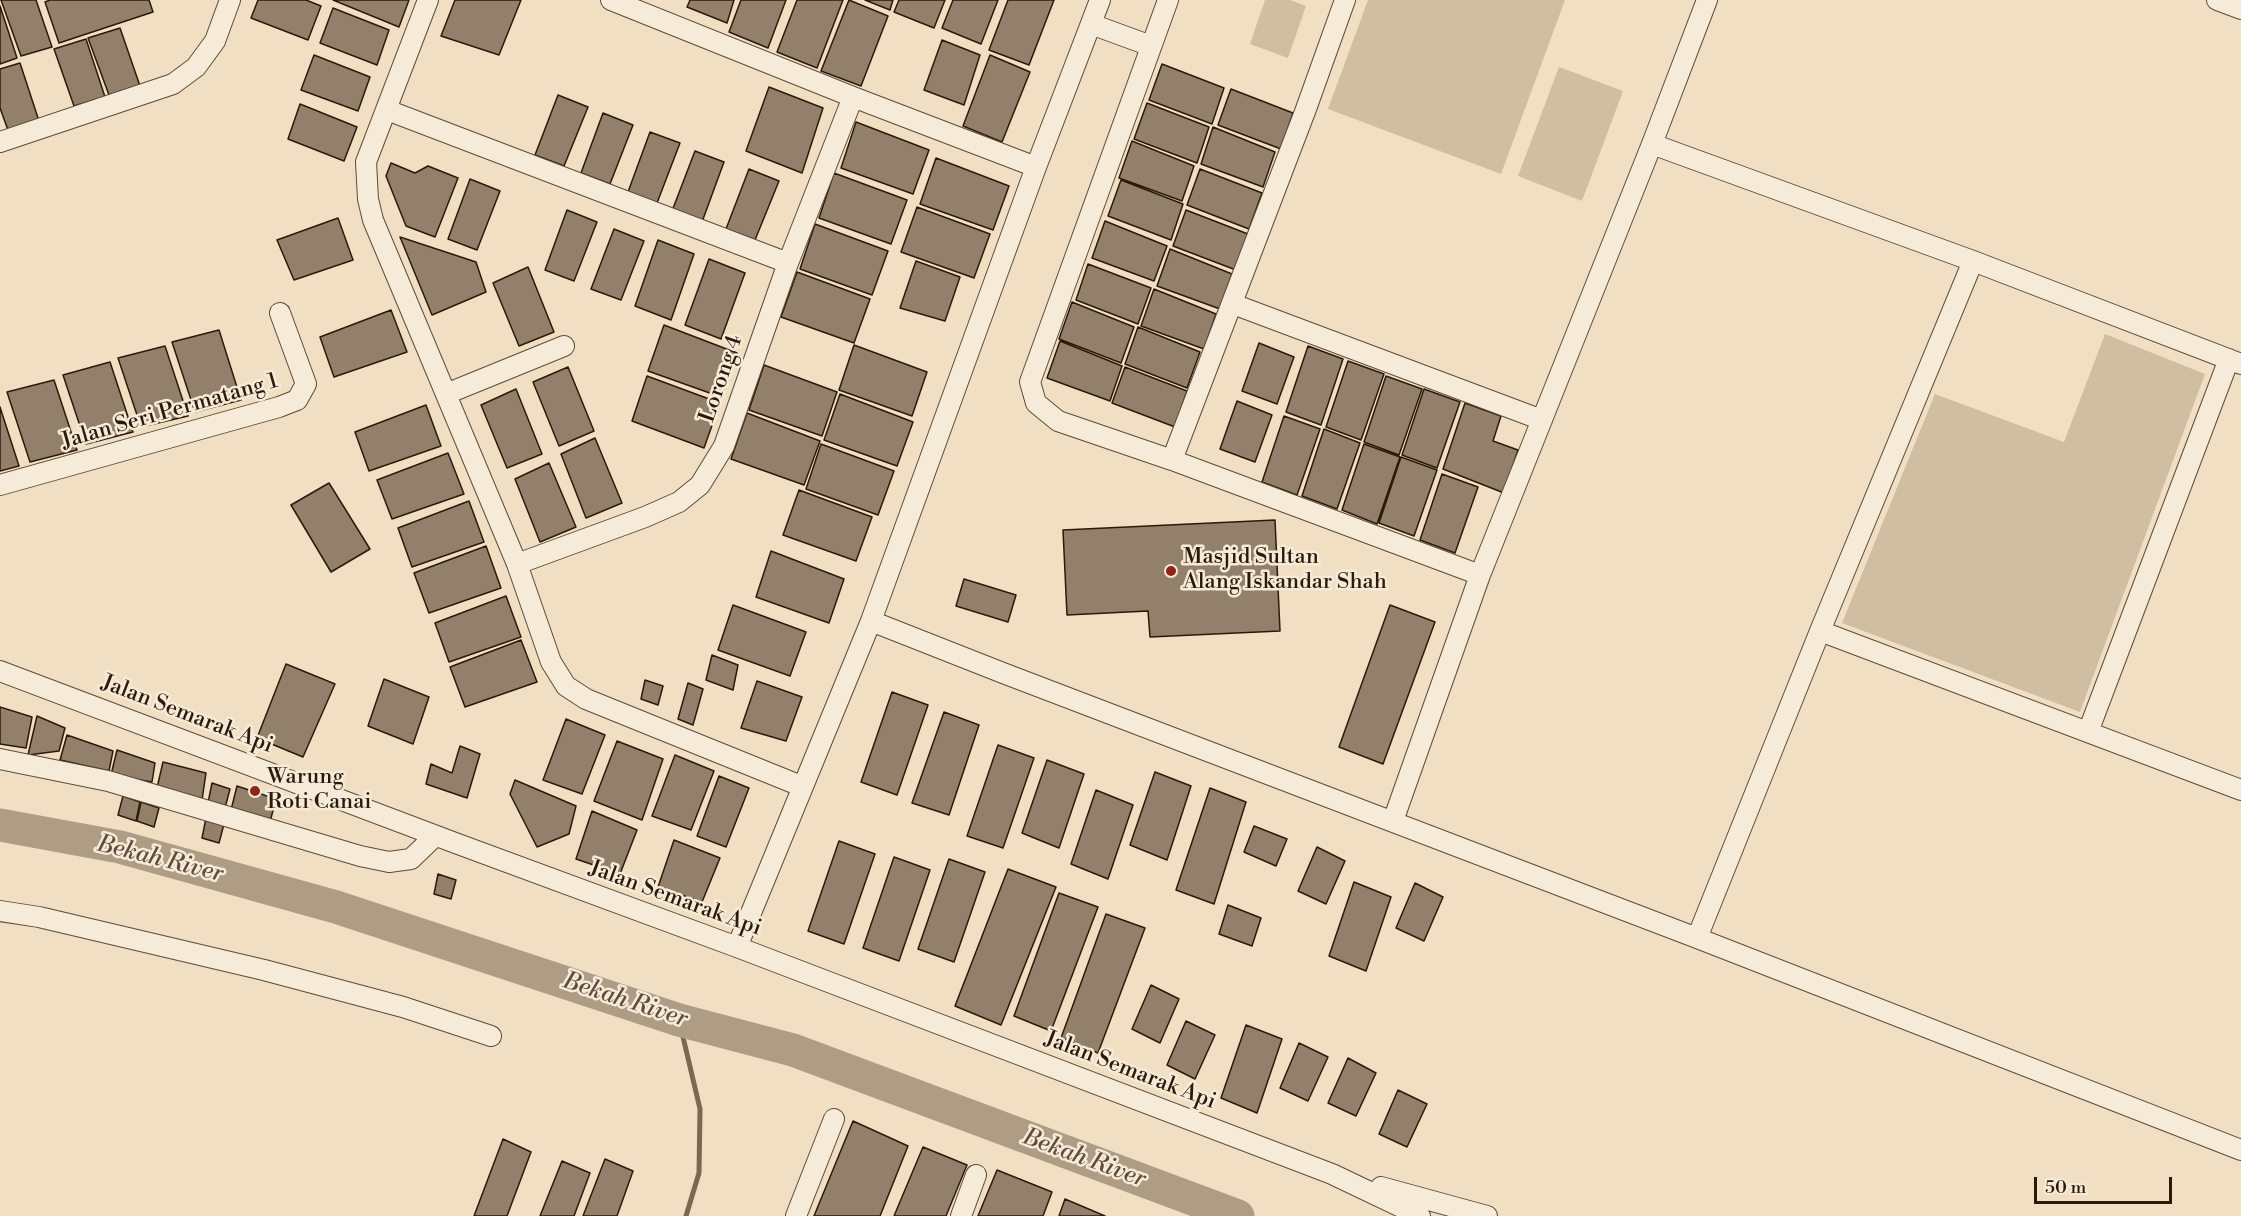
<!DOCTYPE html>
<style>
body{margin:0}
#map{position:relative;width:2241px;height:1216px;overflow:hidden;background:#f1dfc3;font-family:"Libre Bodoni",serif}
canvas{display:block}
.scale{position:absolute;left:2034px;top:1177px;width:138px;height:27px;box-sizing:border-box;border:3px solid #2c1a09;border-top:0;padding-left:8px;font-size:18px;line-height:21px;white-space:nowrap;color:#2c1a09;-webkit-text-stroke:4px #f6ead8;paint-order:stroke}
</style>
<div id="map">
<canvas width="2241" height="1216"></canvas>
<div class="scale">50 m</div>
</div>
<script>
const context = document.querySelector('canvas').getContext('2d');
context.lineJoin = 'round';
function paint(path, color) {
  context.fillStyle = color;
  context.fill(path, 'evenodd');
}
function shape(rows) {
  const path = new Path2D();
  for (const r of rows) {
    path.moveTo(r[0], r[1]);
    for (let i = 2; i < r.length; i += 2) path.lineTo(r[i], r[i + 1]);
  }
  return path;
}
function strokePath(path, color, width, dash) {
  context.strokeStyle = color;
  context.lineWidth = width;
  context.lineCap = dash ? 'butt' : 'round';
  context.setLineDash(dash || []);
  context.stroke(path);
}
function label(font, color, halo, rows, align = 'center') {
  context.font = font + ' "Libre Bodoni",serif';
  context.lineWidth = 5;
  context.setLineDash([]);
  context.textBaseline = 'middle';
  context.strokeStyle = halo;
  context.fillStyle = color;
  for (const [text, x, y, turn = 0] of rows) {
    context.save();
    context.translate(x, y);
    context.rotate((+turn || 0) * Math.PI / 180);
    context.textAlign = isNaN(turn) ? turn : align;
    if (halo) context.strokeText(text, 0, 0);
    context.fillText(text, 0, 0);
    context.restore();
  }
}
const green = shape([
 [1265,0,1290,0,1306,6,1288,58,1250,44],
 [1368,0,1565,0,1501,174,1328,109],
 [1559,67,1623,91,1582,201,1518,176],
 [2105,334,2205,374,2080,712,1842,623,1935,394,2064,442]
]);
const stream = shape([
 [679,1020,700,1109,699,1173,686,1216]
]);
const river = shape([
 [0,825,120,847,336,907,679,1020,793,1050,1238,1216]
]);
const building = shape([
 [1,0,36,0,52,47,21,56,1,0],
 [50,0,149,0,153,12,59,43,45,2,50,0],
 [258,0,306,0,321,6,308,40,251,18,258,0],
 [333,0,409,0,399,27,333,0],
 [455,0,521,0,499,55,441,36,455,0],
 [690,0,734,0,727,23,687,7,690,0],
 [741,0,786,0,768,48,729,32,741,0],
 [797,0,843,0,817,68,777,52,797,0],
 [849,0,888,16,861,86,821,71,849,0],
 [865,0,893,0,890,10,865,0],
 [899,0,945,0,934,28,894,12,899,0],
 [953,0,998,0,981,44,942,28,953,0],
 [1008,0,1054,0,1029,65,989,50,1008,0],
 [0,6,17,58,0,64,0,6],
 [333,8,389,30,377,65,320,43,333,8],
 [120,28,140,86,109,95,88,38,120,28],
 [86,39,105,97,74,106,54,49,86,39],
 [942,40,980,55,964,105,924,90,942,40],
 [314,55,370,77,358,111,301,90,314,55],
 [990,55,1030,72,1002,142,963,126,990,55],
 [20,63,39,121,8,130,0,108,0,69,20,63],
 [1162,64,1224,88,1212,124,1149,100,1162,64],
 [769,87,823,108,802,173,746,151,769,87],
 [1231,89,1293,113,1281,149,1218,125,1231,89],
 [558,95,588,107,564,166,535,155,558,95],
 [1147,103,1209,127,1197,163,1134,139,1147,103],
 [300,104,357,127,344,161,288,139,300,104],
 [603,113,633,125,610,184,581,173,603,113],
 [856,122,929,150,913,194,841,168,856,122],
 [1213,127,1275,152,1263,187,1201,164,1213,127],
 [650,132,680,143,657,203,628,192,650,132],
 [1132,141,1194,166,1182,201,1119,178,1132,141],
 [695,151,724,162,702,222,672,211,695,151],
 [936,158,1009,186,993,230,920,204,936,158],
 [391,163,415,173,428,166,458,178,435,237,406,226,386,176,391,163],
 [749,169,779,181,755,240,726,229,749,169],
 [1200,169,1262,193,1249,229,1187,205,1200,169],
 [834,173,907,200,891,244,819,218,834,173],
 [470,179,500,191,477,250,448,239,470,179],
 [1121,180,1183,204,1171,240,1108,216,1121,180],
 [917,207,990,234,974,278,901,252,917,207],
 [567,210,597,222,574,281,545,270,567,210],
 [1186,210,1248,234,1236,270,1173,246,1186,210],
 [338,218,353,260,294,280,277,240,338,218],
 [1105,221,1167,246,1154,281,1092,258,1105,221],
 [815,224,888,251,872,295,800,269,815,224],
 [614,229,644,241,621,300,591,289,614,229],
 [400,237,476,262,486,292,432,315,400,237],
 [658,240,694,254,671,320,635,306,658,240],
 [1170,249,1232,274,1220,309,1157,286,1170,249],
 [709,259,745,273,721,339,685,325,709,259],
 [916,261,960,277,945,321,900,308,916,261],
 [1088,264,1151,288,1138,324,1076,300,1088,264],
 [528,267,554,332,519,346,493,283,528,267],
 [797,272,870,299,854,343,781,317,797,272],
 [1154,289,1216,314,1204,349,1141,326,1154,289],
 [1072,302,1134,327,1121,363,1059,339,1072,302],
 [391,310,407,352,334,377,320,337,391,310],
 [664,325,737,353,721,397,648,371,664,325],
 [1138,327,1200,352,1187,388,1125,364,1138,327],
 [219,330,241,400,195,412,172,342,219,330],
 [1060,341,1122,366,1110,401,1047,378,1060,341],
 [1259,343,1294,357,1277,404,1242,391,1259,343],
 [854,345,927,372,912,416,839,390,854,345],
 [165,346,188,416,141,427,118,358,165,346],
 [1308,346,1343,359,1321,425,1286,412,1308,346],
 [1348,361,1384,374,1361,440,1326,427,1348,361],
 [110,362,133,432,86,444,63,375,110,362],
 [764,365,837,392,822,436,749,410,764,365],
 [568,367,594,431,559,446,533,382,568,367],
 [1125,367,1187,391,1175,427,1112,403,1125,367],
 [647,376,720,403,704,448,632,421,647,376],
 [1386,376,1422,389,1399,455,1364,442,1386,376],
 [54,380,77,450,30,462,7,392,54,380],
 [516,389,542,454,507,468,481,405,516,389],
 [1424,389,1460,402,1437,468,1402,455,1424,389],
 [840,394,913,422,897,466,824,440,840,394],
 [1237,401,1272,415,1255,462,1220,449,1237,401],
 [1465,403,1501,416,1493,441,1518,450,1504,493,1443,469,1465,403],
 [426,405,441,446,369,471,355,432,426,405],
 [0,407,19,466,0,471,0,407],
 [747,413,820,441,804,485,731,459,747,413],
 [1284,416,1320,429,1297,495,1262,482,1284,416],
 [1324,429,1360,443,1337,509,1302,496,1324,429],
 [595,438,622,503,586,518,561,454,595,438],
 [821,444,894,471,878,515,806,489,821,444],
 [1364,444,1400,457,1377,524,1342,510,1364,444],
 [448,453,464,494,392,519,377,480,448,453],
 [1401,457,1437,470,1414,536,1379,523,1401,457],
 [549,463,576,527,540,542,515,479,549,463],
 [1442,474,1478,487,1455,553,1420,540,1442,474],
 [329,483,370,549,331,572,291,505,329,483],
 [799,490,872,517,856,561,783,535,799,490],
 [469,501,484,542,412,567,398,528,469,501],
 [1275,520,1280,631,1150,637,1148,611,1067,615,1063,530,1275,520],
 [486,546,501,588,429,613,414,573,486,546],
 [771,551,844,579,829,623,756,597,771,551],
 [964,579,1016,595,1008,622,956,606,964,579],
 [506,596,521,637,449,662,435,623,506,596],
 [733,605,806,632,790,676,718,650,733,605],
 [1390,605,1435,622,1383,764,1339,747,1390,605],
 [521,640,537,682,465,707,450,667,521,640],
 [712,655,738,665,733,690,706,680,712,655],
 [286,664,335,684,303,757,257,738,286,664],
 [384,679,429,697,413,744,368,726,384,679],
 [645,680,663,686,658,705,641,699,645,680],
 [757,681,802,697,786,741,741,728,757,681],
 [688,683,703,689,693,725,678,719,688,683],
 [892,692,928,705,897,795,861,782,892,692],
 [0,707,32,717,26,748,0,744,0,707],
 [944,712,979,725,949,815,912,803,944,712],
 [37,716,65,728,59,751,28,755,37,716],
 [566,719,605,735,582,794,543,780,566,719],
 [67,735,113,751,109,771,60,760,67,735],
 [617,741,663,759,642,820,594,801,617,741],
 [998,745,1034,758,1003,848,967,836,998,745],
 [460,746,480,754,467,798,426,784,431,764,452,773,460,746],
 [117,750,155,763,152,782,111,775,117,750],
 [675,755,714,771,691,830,652,816,675,755],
 [1047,760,1084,774,1059,848,1022,833,1047,760],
 [163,762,206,773,202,800,157,788,163,762],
 [1155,772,1191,786,1167,860,1130,845,1155,772],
 [719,776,749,788,726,847,697,836,719,776],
 [515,780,576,806,569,834,537,847,510,794,515,780],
 [212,783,230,789,225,808,208,803,212,783],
 [237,786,276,799,270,822,231,810,237,786],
 [1210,788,1246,802,1214,904,1176,890,1210,788],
 [1096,790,1133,805,1108,879,1071,864,1096,790],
 [123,796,140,802,136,821,118,815,123,796],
 [141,802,159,808,154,827,137,821,141,802],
 [592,811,637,830,620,874,576,859,592,811],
 [206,818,224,824,219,843,202,838,206,818],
 [1254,826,1287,839,1276,866,1244,852,1254,826],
 [674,840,720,858,702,902,658,887,674,840],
 [839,841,875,854,844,944,808,931,839,841],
 [1317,847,1345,861,1326,904,1298,891,1317,847],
 [894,857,930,870,899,961,863,948,894,857],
 [949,859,985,872,954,962,918,949,949,859],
 [1008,869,1056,887,1001,1025,955,1006,1008,869],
 [438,874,456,880,451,899,434,894,438,874],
 [1354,882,1391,897,1366,971,1329,956,1354,882],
 [1415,883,1443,897,1424,941,1396,928,1415,883],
 [1059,893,1098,907,1051,1031,1014,1016,1059,893],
 [1228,905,1261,918,1252,946,1219,934,1228,905],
 [1106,914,1145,928,1098,1053,1061,1038,1106,914],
 [1151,985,1179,999,1160,1043,1132,1029,1151,985],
 [1186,1021,1215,1035,1195,1079,1167,1065,1186,1021],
 [1246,1025,1282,1039,1257,1113,1221,1098,1246,1025],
 [1299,1043,1328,1057,1308,1101,1280,1088,1299,1043],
 [1348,1058,1376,1073,1356,1116,1328,1103,1348,1058],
 [1398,1090,1427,1104,1407,1147,1379,1134,1398,1090],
 [853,1121,908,1146,880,1216,814,1216,853,1121],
 [503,1139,531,1152,507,1216,474,1216,503,1139],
 [923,1147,967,1165,946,1216,894,1216,923,1147],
 [605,1159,633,1171,617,1216,583,1216,605,1159],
 [562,1161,590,1173,574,1216,540,1216,562,1161],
 [997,1170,1052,1192,1043,1216,978,1216,997,1170],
 [1065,1199,1105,1216,1059,1216,1065,1199]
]);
const minor = shape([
 [428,0,366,162,368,199,373,220,517,564,551,662,566,686,586,699,801,786],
 [611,0,853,97,1036,167],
 [1168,0,1030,382,1036,403,1058,421,1172,460,1480,575],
 [2217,0,2241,9],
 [1091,24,1151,46],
 [387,110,788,263],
 [0,142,173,84,196,67,215,41,230,0],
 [1652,144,1973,261,2241,364],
 [1233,304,1542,420],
 [446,394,564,346],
 [1172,460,1306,109,1345,0],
 [0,485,279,407,297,400,306,384,280,313],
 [517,564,645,517,679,502,700,485,724,446,788,263,853,97],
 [871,621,1003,673,1697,938,2241,1150],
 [1820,631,2241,790],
 [0,671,458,844,737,947,1332,1174,1420,1216],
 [2088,732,2229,359],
 [0,759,108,781,360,856,389,862,411,859,435,836],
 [1393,821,1480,575,1652,144,1707,0],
 [0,911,39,917,264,970,403,1007,491,1036],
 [1697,938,1820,631,1973,261],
 [737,947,871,621,1036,167,1100,0],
 [1381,1187,1487,1216],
 [796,1216,834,1119],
 [961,1216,976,1175]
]);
const markers = [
 [1171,571,6,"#8f2418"],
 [255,791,6,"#8f2418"]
];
const streetNames = [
 ["Lorong 4",722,379,-71],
 ["Jalan Seri Permatang 1",170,412,-16],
 ["Jalan Semarak Api",187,715,21],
 ["Jalan Semarak Api",675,899,20],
 ["Jalan Semarak Api",1130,1071,21]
];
const poiNames = [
 ["Masjid Sultan",1183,558],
 ["Alang Iskandar Shah",1183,583],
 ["Warung",267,778],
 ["Roti Canai",267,803]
];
const waterNames = [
 ["Bekah River",160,860,14],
 ["Bekah River",625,1001,18],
 ["Bekah River",1084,1159,20]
];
paint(green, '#d0bea3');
strokePath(stream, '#7a6853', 5);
strokePath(river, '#ae9c84', 33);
paint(building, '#92806a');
strokePath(building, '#2c1a09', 1.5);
strokePath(minor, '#5d4b38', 22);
strokePath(minor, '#f6ead8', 20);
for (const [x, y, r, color] of markers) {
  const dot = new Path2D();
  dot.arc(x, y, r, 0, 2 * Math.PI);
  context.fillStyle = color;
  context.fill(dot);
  strokePath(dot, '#f6ead8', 2);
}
label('22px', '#2c1a09', '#f6ead8', streetNames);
label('22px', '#2c1a09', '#f6ead8', poiNames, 'left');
label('italic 24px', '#604e3a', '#f6ead8', waterNames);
</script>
